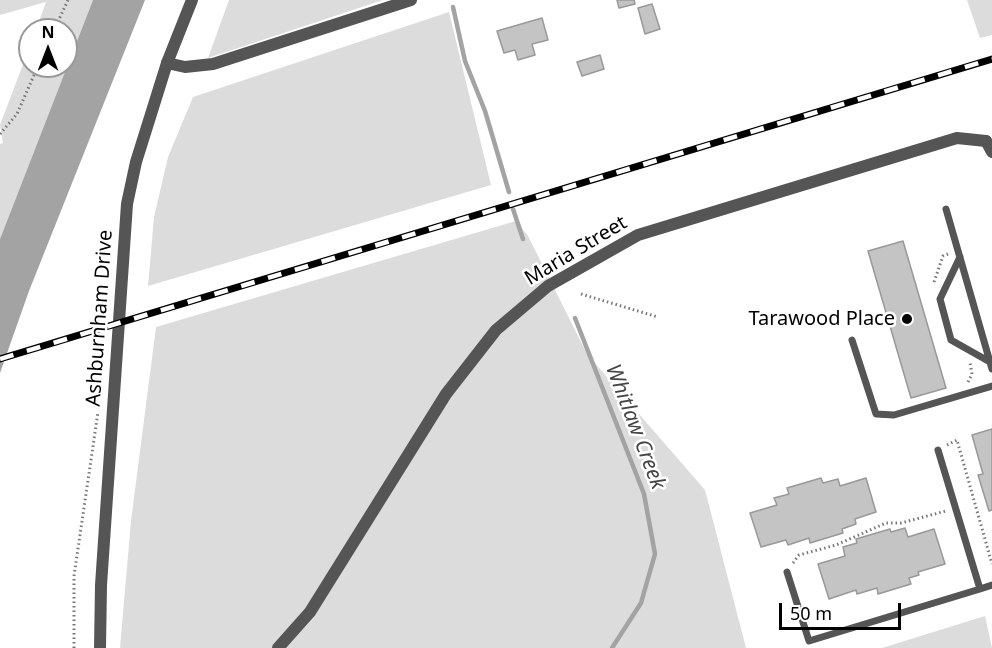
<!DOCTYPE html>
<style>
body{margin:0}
#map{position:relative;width:992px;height:648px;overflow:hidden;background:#fff;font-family:"Noto Sans",sans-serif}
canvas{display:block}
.north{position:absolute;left:18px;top:18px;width:60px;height:60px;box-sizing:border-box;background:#fff;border:2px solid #999;border-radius:50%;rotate:0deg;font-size:16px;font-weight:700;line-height:24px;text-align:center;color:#000}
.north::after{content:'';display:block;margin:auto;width:21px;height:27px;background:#000;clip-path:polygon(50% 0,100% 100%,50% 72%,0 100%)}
.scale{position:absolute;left:779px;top:603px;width:122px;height:27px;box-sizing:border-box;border:3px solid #000;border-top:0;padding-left:8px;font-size:18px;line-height:21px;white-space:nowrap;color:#000;-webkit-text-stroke:4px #fff;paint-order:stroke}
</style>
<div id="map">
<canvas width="992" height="648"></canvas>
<div class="north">N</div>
<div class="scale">50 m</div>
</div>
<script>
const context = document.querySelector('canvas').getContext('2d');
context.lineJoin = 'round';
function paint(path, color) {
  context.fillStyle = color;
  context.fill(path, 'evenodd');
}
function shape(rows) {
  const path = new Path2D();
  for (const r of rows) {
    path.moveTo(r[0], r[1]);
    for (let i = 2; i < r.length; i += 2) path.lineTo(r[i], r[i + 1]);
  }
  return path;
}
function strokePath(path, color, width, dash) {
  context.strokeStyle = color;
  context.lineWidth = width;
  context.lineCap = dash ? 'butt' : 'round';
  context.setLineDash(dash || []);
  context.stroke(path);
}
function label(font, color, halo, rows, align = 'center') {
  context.font = font + ' "Noto Sans",sans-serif';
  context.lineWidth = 5;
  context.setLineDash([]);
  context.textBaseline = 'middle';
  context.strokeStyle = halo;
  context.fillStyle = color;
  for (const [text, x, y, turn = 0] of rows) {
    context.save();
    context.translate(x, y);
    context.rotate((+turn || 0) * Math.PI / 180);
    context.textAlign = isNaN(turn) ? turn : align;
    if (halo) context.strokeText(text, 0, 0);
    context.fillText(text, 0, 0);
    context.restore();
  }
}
const green = shape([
 [0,0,93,0,0,239,0,144,3,143,0,125,30,46,30,66,66,66,66,30,36,30,46,2,0,15],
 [229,0,383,0,208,58],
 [967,0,992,0,992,35,980,38],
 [449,12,491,185,148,286,154,217,168,157,193,97],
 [516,221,528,236,587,354,705,490,746,648,120,648,131,521,156,327],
 [985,616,992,648,882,648]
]);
const water = shape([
 [93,0,145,0,29,291,0,373,0,239]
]);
const stream = shape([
 [453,7,465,61,485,111,509,192],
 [513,209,523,239],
 [575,318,644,494,655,554,641,603,612,648]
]);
const building = shape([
 [617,0,634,0,635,4,619,8,617,0],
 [652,4,660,29,645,34,638,8,652,4],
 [542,18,548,40,532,44,535,55,518,60,515,50,504,53,497,31,542,18],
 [600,55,604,69,582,76,577,62,600,55],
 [903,241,946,388,911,398,868,251,903,241],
 [992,429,992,510,989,511,978,475,983,474,972,435,992,429],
 [821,478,823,483,838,479,840,486,866,478,876,512,855,519,856,524,842,529,843,533,810,543,809,538,788,545,786,540,761,547,750,513,777,505,774,498,789,494,787,488,821,478],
 [905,528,908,537,934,529,945,564,918,572,919,575,909,578,911,584,878,594,877,588,857,594,856,590,829,599,818,564,845,556,843,547,857,543,856,539,890,529,891,532,905,528]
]);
const path = shape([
 [54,30,68,0],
 [0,134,17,114,38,66],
 [934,282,943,256,948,254],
 [581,294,658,317],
 [968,382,972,374,970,363],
 [947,445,957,440,992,564],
 [793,563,799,555,836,545,886,523,901,523,946,511],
 [74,648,74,576,98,412]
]);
const service = shape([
 [946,209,992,369],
 [960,257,940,299,951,340,990,362],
 [852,340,876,414,894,415,992,386],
 [938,450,980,589,992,585],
 [787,572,809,641,980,589]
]);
const minor = shape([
 [167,63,185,67,213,64,411,0],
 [986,141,992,152]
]);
const tertiary = shape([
 [100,648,101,585,127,204,136,162,167,63,192,0],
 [278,648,310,612,446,394,496,330,548,286,638,235,957,138,986,141]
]);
const rail = shape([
 [0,359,992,59]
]);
const markers = [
 [907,319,6,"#000"]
];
const streetNames = [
 ["Maria Street",576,251,-31],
 ["Ashburnham Drive",100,318,-86]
];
const poiNames = [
 ["Tarawood Place",895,319]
];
const waterNames = [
 ["Whitlaw Creek",635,427,69]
];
paint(green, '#dcdcdc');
paint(water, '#a3a3a3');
strokePath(stream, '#a3a3a3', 4.5);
paint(building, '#c4c4c4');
strokePath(building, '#999', 1.5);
strokePath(path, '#777', 3, [1.5, 3]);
strokePath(service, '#555', 7);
strokePath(minor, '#555', 12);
strokePath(tertiary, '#555', 12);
strokePath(rail, '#000', 7);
strokePath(rail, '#fff', 4.5, [14]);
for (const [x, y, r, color] of markers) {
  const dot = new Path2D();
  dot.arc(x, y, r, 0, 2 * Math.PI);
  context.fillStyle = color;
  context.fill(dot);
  strokePath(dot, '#fff', 2);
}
label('20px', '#000', '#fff', streetNames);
label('20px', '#000', '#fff', poiNames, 'right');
label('italic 21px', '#444', '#fff', waterNames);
</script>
